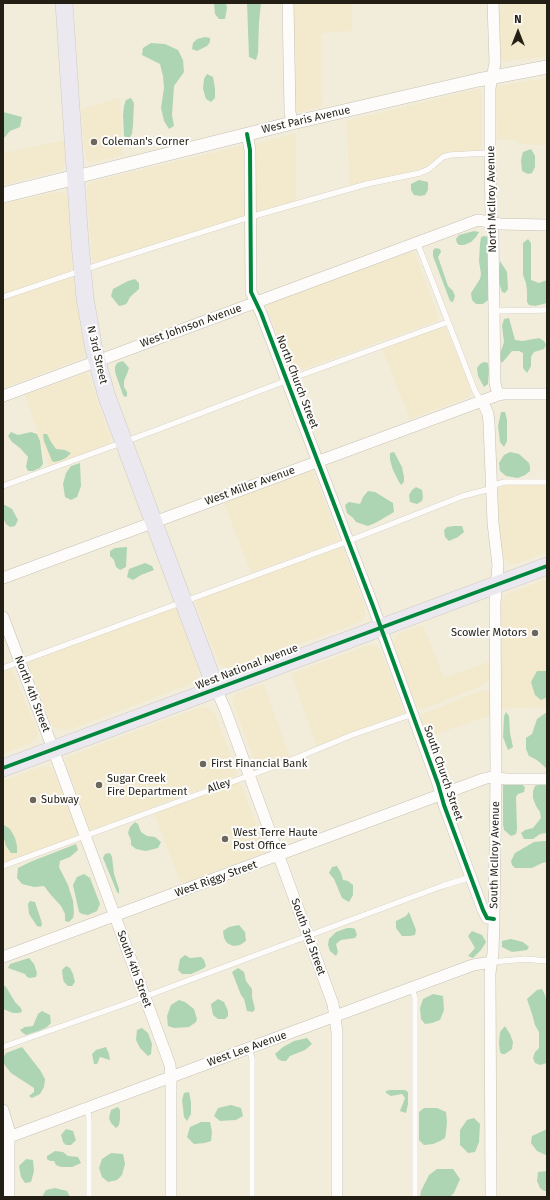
<!DOCTYPE html>
<style>
body{margin:0}
#map{position:relative;width:550px;height:1200px;overflow:hidden;background:#f2ecdb;font-family:"Fira Sans",sans-serif}
canvas{display:block}
.frame{position:absolute;inset:0;border:4px solid #231f14;pointer-events:none}
.north{position:absolute;left:498px;top:12px;width:40px;height:40px;-webkit-text-stroke:3px #fdfdfd;paint-order:stroke;rotate:0deg;font-size:11px;font-weight:700;line-height:16px;text-align:center;color:#231f14}
.north::after{content:'';display:block;margin:auto;width:14px;height:18px;background:#231f14;clip-path:polygon(50% 0,100% 100%,50% 72%,0 100%)}
</style>
<div id="map">
<canvas width="550" height="1200"></canvas>
<div class="frame"></div>
<div class="north">N</div>
</div>
<script>
const context = document.querySelector('canvas').getContext('2d');
context.lineJoin = 'round';
function paint(path, color) {
  context.fillStyle = color;
  context.fill(path, 'evenodd');
}
function shape(rows) {
  const path = new Path2D();
  for (const r of rows) {
    path.moveTo(r[0], r[1]);
    for (let i = 2; i < r.length; i += 2) path.lineTo(r[i], r[i + 1]);
  }
  return path;
}
function strokePath(path, color, width, dash) {
  context.strokeStyle = color;
  context.lineWidth = width;
  context.lineCap = dash ? 'butt' : 'round';
  context.setLineDash(dash || []);
  context.stroke(path);
}
function label(font, color, halo, rows, align = 'center') {
  context.font = font + ' "Fira Sans",sans-serif';
  context.lineWidth = 4;
  context.setLineDash([]);
  context.textBaseline = 'middle';
  context.strokeStyle = halo;
  context.fillStyle = color;
  for (const [text, x, y, turn = 0] of rows) {
    context.save();
    context.translate(x, y);
    context.rotate((+turn || 0) * Math.PI / 180);
    context.textAlign = isNaN(turn) ? turn : align;
    if (halo) context.strokeText(text, 0, 0);
    context.fillText(text, 0, 0);
    context.restore();
  }
}
const built = shape([
 [292,3,352,3,352,31,321,33,322,107,296,113,293,109],
 [498,3,547,3,547,56,501,62],
 [547,78,547,146,517,143,517,140,497,140,496,90,497,88,499,86],
 [478,89,481,90,482,93,482,150,447,154,440,156,431,165,424,169,402,173,350,187,346,121],
 [120,98,123,155,95,162,89,162,86,159,85,156,81,109],
 [296,133,296,201,258,212,255,211,255,144],
 [65,140,66,162,64,168,58,171,3,185,3,153],
 [241,146,244,147,244,151,245,216,243,217,100,261,94,261,92,260,87,195,87,188,89,184,95,181],
 [57,192,65,193,69,197,74,268,70,271,3,295,3,204],
 [410,252,415,253,439,319,437,321,298,371,294,372,292,371,267,309,267,307,269,304],
 [70,277,74,278,77,304,85,349,85,354,81,359,3,388,3,300],
 [438,327,446,328,466,376,471,393,467,398,410,419,382,349],
 [83,374,88,375,91,380,98,404,111,439,111,442,110,444,49,467,25,395],
 [311,471,312,471,314,473,339,540,338,541,251,573,224,503],
 [519,484,547,484,547,552,516,564,512,564,504,559,498,531,497,491,498,489,506,485],
 [339,547,343,548,365,607,365,616,362,621,236,668,226,668,219,664,195,602,196,600],
 [547,579,547,707,501,709,500,604,505,595],
 [174,608,177,610,198,668,198,677,195,682,69,730,60,730,52,726,28,665,30,661],
 [423,625,444,678,491,661,491,676,488,681,479,687,422,709,420,709,417,707,394,645,394,642,397,635],
 [370,645,376,646,380,649,404,713,352,732,317,747,291,674],
 [10,669,12,669,13,671,37,730,38,734,37,738,31,743,3,754,3,672],
 [264,684,290,758,260,768,256,766,234,706,233,701,234,697,238,693],
 [480,691,486,691,490,693,491,715,428,737,420,716,421,715],
 [203,707,208,708,215,714,236,770,237,774,235,776,94,829,90,829,65,762,67,757,198,708],
 [47,766,51,767,53,770,78,833,74,837,3,863,3,781,41,767],
 [237,782,241,784,266,850,263,853,181,884,154,813]
]);
const forest = shape([
 [214,3,226,3,227,8,225,19,219,19,215,14],
 [247,3,261,3,259,22,258,53,256,60,249,57],
 [205,37,210,38,210,42,207,46,197,51,192,49,193,43,197,39],
 [151,43,165,44,178,50,183,60,184,72,174,86,172,115,174,126,169,129,164,121,161,108,164,88,163,76,160,64,142,55,143,48],
 [207,74,213,77,215,89,215,98,211,102,206,99,203,89,204,79],
 [131,98,134,103,133,125,132,134,129,139,124,136,123,115,124,106,126,100],
 [3,112,22,117,20,127,10,131,4,138,3,142],
 [531,149,535,156,535,167,532,173,528,174,522,171,521,160,523,152],
 [419,180,428,182,428,190,425,195,420,196,414,195,411,190,411,184],
 [474,231,479,232,476,237,471,242,464,245,459,245,457,243,456,239,459,235],
 [484,236,488,237,488,300,483,304,476,304,472,300,471,293,480,279,481,274,479,261,480,244,481,237],
 [528,239,531,243,531,280,539,283,547,280,547,303,535,306,529,305,527,302,527,291,526,283,523,275,523,243],
 [435,248,440,249,441,252,438,257,448,286,453,291,455,296,453,302,450,301,433,256,433,251],
 [500,261,507,272,508,289,505,293,502,292,498,279],
 [135,279,139,283,139,289,130,297,127,303,124,305,119,306,111,296,113,289,128,281],
 [509,318,515,340,523,341,539,338,544,341,546,345,544,349,534,352,531,357,531,366,527,373,523,368,523,353,519,351,512,351,502,363,499,357,504,342,502,326,504,319],
 [123,361,129,368,127,374,124,381,124,387,127,392,127,396,125,397,123,395,115,372,115,367,117,363],
 [484,362,488,363,489,370,488,384,484,387,478,376,477,368,480,364],
 [501,412,505,412,507,420,507,441,504,447,500,442,498,426],
 [11,432,18,435,31,432,37,434,40,441,43,464,40,468,33,471,28,471,26,467,28,457,20,448,12,442,8,436],
 [43,434,47,434,51,442,56,449,65,450,71,453,66,458,59,461,54,462,52,461,44,441],
 [394,452,402,467,404,477,404,482,401,485,399,482,393,470,390,460,390,453],
 [510,452,519,454,529,463,530,467,530,471,525,475,518,478,506,476,500,471,499,463,504,455],
 [80,463,81,486,77,497,71,500,65,497,63,484,66,473,71,466],
 [416,487,422,490,423,497,422,501,417,504,410,502,409,495,412,490],
 [368,491,375,492,393,503,394,512,377,522,368,526,356,522,353,518,347,513,345,505,349,502,360,504,363,497],
 [3,504,12,509,18,520,15,526,10,527,6,524,3,518],
 [454,526,462,526,464,532,458,537,449,541,445,537,444,530,447,527],
 [127,547,126,567,120,570,116,567,114,560,110,556,110,551,115,548],
 [145,563,152,566,154,570,141,575,133,580,127,577,129,569],
 [537,671,547,671,547,695,546,698,541,700,535,695,531,682],
 [506,712,509,716,510,733,513,747,508,750,503,737,504,716],
 [547,712,547,769,537,760,529,756,526,749,526,738,532,734,537,719],
 [520,783,525,787,524,792,518,794,516,797,517,829,516,834,511,836,504,830,503,825,503,785],
 [540,784,547,784,547,833,540,834,533,839,524,839,521,833,525,830,533,828,541,818,540,812,536,806,533,798,533,791,535,786],
 [135,822,138,824,141,832,147,836,155,837,161,842,158,848,146,851,136,849,131,845,131,840,128,833,130,827],
 [4,825,10,829,15,838,17,846,17,853,11,853,6,846,3,835],
 [544,841,547,841,547,862,542,863,532,868,515,868,512,865,511,861,515,853,534,842],
 [76,844,78,850,70,857,60,861,59,867,68,885,73,901,74,913,73,918,69,922,65,921,65,914,61,906,51,895,44,886,34,887,22,884,17,878,18,868,30,862],
 [110,853,112,857,114,874,119,889,119,894,117,892,103,858,105,854],
 [337,866,341,873,343,880,348,881,353,885,353,895,349,902,342,898,334,879,329,873,332,867],
 [84,874,90,878,100,904,97,911,88,915,82,914,79,912,73,885,77,877],
 [30,901,35,902,41,920,42,924,41,927,37,926,29,914,28,904],
 [409,912,416,930,415,935,410,936,402,936,396,928,396,921,406,916],
 [239,925,245,932,246,941,240,945,234,946,231,945,227,943,224,938,223,931,229,927],
 [347,928,352,928,355,929,357,935,355,938,341,940,336,944,338,952,336,956,330,951,328,945,329,939,336,932],
 [472,931,482,935,486,942,481,950,473,958,468,956,475,948,468,936],
 [511,939,523,942,529,947,527,950,512,952,502,947,502,941],
 [185,955,190,958,201,957,204,960,206,966,204,968,198,971,191,974,182,974,178,970,180,959],
 [29,958,34,964,37,973,36,977,30,978,27,977,25,974,8,968,10,964],
 [66,966,70,968,73,974,75,982,72,986,68,986,64,982,63,979,62,970],
 [238,968,244,972,246,981,252,989,252,997,255,1009,253,1012,247,1011,244,999,241,995,232,972],
 [3,985,6,987,15,1002,21,1008,22,1012,18,1013,13,1013,3,1009],
 [542,989,545,995,547,1003,547,1063,540,1065,535,1063,533,1058,535,1052,539,1048,539,1032,535,1025,532,1014,527,999,537,990],
 [433,994,443,996,444,1010,440,1020,432,1023,425,1024,421,1019,420,1008,423,999],
 [218,999,224,1002,228,1011,228,1016,225,1019,218,1019,213,1015,211,1004],
 [179,1000,185,1002,194,1009,197,1019,196,1022,189,1027,174,1028,168,1026,167,1016,171,1005],
 [42,1011,50,1015,51,1023,47,1027,41,1030,26,1035,23,1033,20,1030,25,1027,33,1026,38,1014],
 [505,1026,510,1034,513,1042,512,1049,505,1054,502,1054,500,1052,499,1043,500,1032],
 [142,1028,148,1033,152,1044,151,1054,148,1056,140,1048,136,1040,137,1030],
 [307,1038,312,1044,305,1050,290,1056,286,1061,282,1061,278,1059,275,1054,283,1047,294,1041],
 [22,1047,40,1070,45,1079,44,1087,40,1094,32,1098,29,1096,34,1092,34,1088,11,1073,4,1064,3,1058,6,1053],
 [106,1047,109,1054,110,1060,100,1057,97,1064,94,1064,92,1054,96,1050],
 [390,1090,405,1090,408,1092,408,1104,406,1113,400,1111,405,1098,402,1094,391,1096,386,1093,386,1091],
 [189,1092,191,1102,191,1114,187,1121,184,1117,182,1100,184,1093],
 [231,1105,241,1108,243,1116,236,1120,220,1121,214,1116,218,1108],
 [118,1107,120,1110,120,1119,119,1125,116,1128,111,1123,109,1118,111,1110],
 [424,1108,437,1108,446,1112,447,1122,446,1132,445,1138,440,1141,433,1144,424,1145,419,1140,419,1112],
 [474,1118,480,1124,479,1142,475,1152,468,1153,460,1145,460,1130,467,1120],
 [201,1122,210,1122,212,1132,211,1141,205,1143,194,1144,187,1137,190,1127],
 [66,1129,73,1131,76,1140,71,1145,66,1145,63,1142,61,1135],
 [547,1129,547,1155,546,1155,537,1151,531,1143,532,1136],
 [55,1151,63,1152,68,1156,78,1157,81,1163,72,1167,61,1167,56,1165,54,1161,50,1161,47,1159,47,1156],
 [111,1153,123,1154,125,1164,122,1175,117,1180,108,1182,102,1177,99,1168,102,1159],
 [26,1159,33,1160,34,1171,31,1182,25,1183,21,1177,19,1166],
 [437,1169,453,1169,460,1179,454,1193,450,1197,420,1197,421,1191,429,1175],
 [547,1171,547,1191,544,1191,540,1188,537,1181,538,1172],
 [55,1188,67,1191,70,1197,42,1197,46,1190]
]);
const service = shape([
 [417,242,475,391,481,401],
 [3,297,101,264,250,217,367,184,420,173,429,169,443,157,450,155,468,154,490,153],
 [494,311,547,310],
 [3,486,154,431,296,377,448,322],
 [3,668,338,545,463,496,486,490,497,484,505,482,547,482],
 [3,866,289,761,352,735,413,714],
 [492,962,525,959,547,961],
 [412,988,415,998,415,1197],
 [3,1047,125,1004,442,886,471,877],
 [249,1049,252,1058,252,1197],
 [87,1108,89,1119,89,1197]
]);
const minor = shape([
 [288,3,290,112,292,123],
 [493,3,495,63,490,88,490,153,491,213,493,235,495,383,498,395],
 [247,134,250,150,251,292,261,313,373,606,438,784,444,805,483,910,487,918,494,919],
 [3,396,478,220,500,224,547,225],
 [481,401,485,407,488,414,489,423,493,523,498,565,495,603,496,777,494,919,493,953,490,973,491,1197],
 [3,578,498,395,503,394,547,394],
 [3,617,53,749,170,1065,171,1077,171,1197],
 [216,689,225,709,333,1004,337,1032,337,1197],
 [3,957,483,779,491,777,506,779,547,779],
 [3,1110,9,1130,9,1197],
 [9,1137,473,965,492,962]
]);
const tertiary = shape([
 [76,177,292,123,478,80,547,67]
]);
const secondary = shape([
 [3,195,76,177]
]);
const primary = shape([
 [64,3,80,243,85,298,94,350,107,397,216,689],
 [3,768,547,566]
]);
const cycleway = shape([
 [247,134,250,150,251,292,261,313,373,606,438,784,444,805,483,910,487,918,494,919],
 [3,768,547,566]
]);
const markers = [
 [94,142,4,"#6b675a"],
 [535,633,4,"#6b675a"],
 [203,764,4,"#6b675a"],
 [99,785,4,"#6b675a"],
 [33,800,4,"#6b675a"],
 [225,839,4,"#6b675a"]
];
const streetNames = [
 ["West Paris Avenue",306,120,-13],
 ["North McIlroy Avenue",492,199,-91],
 ["West Johnson Avenue",191,326,-20],
 ["N 3rd Street",97,355,77],
 ["North Church Street",297,382,69],
 ["West Miller Avenue",250,486,-20],
 ["West National Avenue",247,667,-21],
 ["North 4th Street",32,694,69],
 ["South Church Street",443,773,71],
 ["Alley",219,786,-20],
 ["South McIlroy Avenue",495,855,-89],
 ["West Riggy Street",216,879,-20],
 ["South 3rd Street",308,937,70],
 ["South 4th Street",134,969,70],
 ["West Lee Avenue",247,1049,-20]
];
const poiNames = [
 ["Coleman's Corner",102,142],
 ["Scowler Motors",527,633,"right"],
 ["First Financial Bank",211,764],
 ["Sugar Creek",107,779],
 ["Fire Department",107,792],
 ["Subway",41,800],
 ["West Terre Haute",233,833],
 ["Post Office",233,846]
];
paint(built, '#f3e9cd');
paint(forest, '#add5b3');
strokePath(service, '#c5c1b3', 6);
strokePath(minor, '#c5c1b3', 12);
strokePath(tertiary, '#c5c1b3', 14);
strokePath(secondary, '#c5c1b3', 16);
strokePath(primary, '#cecbc3', 18);
strokePath(service, '#fdfcfa', 5.5);
strokePath(minor, '#fdfcfa', 11);
strokePath(tertiary, '#fdfcfa', 13);
strokePath(secondary, '#fdfcfa', 15);
strokePath(primary, '#ebe9ef', 17);
strokePath(cycleway, '#00873e', 4);
for (const [x, y, r, color] of markers) {
  const dot = new Path2D();
  dot.arc(x, y, r, 0, 2 * Math.PI);
  context.fillStyle = color;
  context.fill(dot);
  strokePath(dot, '#fdfdfd', 1.5);
}
label('11px', '#231f14', '#fdfdfd', streetNames);
label('11px', '#231f14', '#fdfdfd', poiNames, 'left');
</script>
